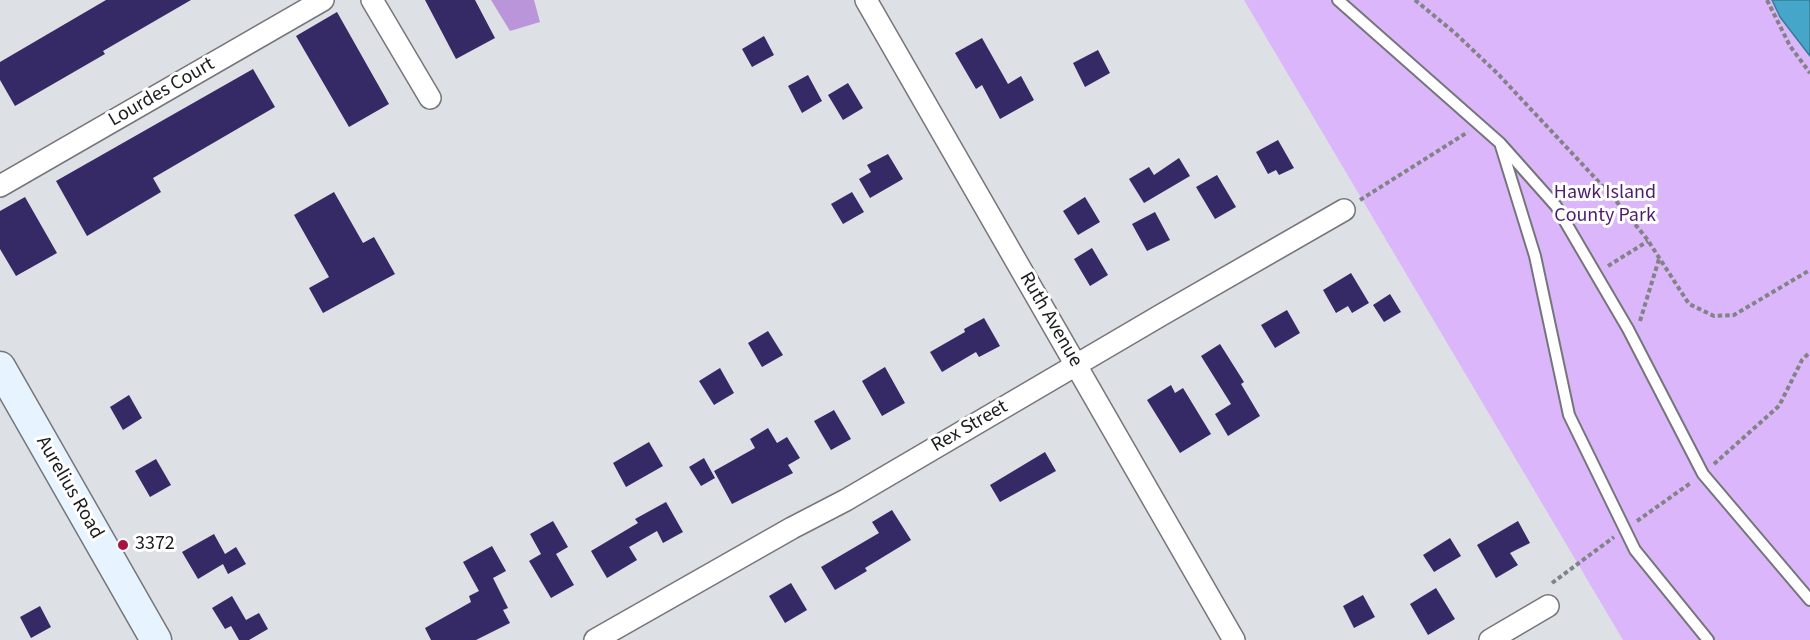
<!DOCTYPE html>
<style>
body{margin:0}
canvas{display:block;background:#dde0e5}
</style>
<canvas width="1810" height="640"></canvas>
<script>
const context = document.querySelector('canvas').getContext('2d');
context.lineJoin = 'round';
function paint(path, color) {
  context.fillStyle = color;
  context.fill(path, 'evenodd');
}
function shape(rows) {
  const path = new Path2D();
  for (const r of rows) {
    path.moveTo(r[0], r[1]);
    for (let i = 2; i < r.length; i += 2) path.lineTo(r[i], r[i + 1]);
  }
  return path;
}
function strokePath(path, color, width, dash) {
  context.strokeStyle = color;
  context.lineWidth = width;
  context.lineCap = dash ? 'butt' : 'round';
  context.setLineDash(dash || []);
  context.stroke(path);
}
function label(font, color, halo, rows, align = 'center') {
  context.font = font + ' "Source Sans 3",sans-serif';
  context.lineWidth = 6;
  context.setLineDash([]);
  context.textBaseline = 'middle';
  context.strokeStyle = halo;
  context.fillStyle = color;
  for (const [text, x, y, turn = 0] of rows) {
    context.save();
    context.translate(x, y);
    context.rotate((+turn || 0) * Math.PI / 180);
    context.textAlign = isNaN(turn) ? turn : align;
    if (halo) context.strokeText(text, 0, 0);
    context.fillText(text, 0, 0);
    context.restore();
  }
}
const green = shape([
 [1244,0,1810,0,1810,640,1623,640]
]);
const forest = shape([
 [491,0,534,0,540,22,510,31]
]);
const water = shape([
 [1772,0,1810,0,1810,56,1780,17,1772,0]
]);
const building = shape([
 [106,0,191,0,103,51,105,54,15,106,0,80,0,62],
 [425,0,475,0,495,38,456,59],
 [337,12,389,104,349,127,296,36],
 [764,36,774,55,752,67,742,49],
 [982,38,1008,84,1021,76,1034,100,1000,119,982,85,976,89,955,53],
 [1098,50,1110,73,1085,87,1073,63],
 [253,69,275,107,153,178,161,192,87,236,56,181],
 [808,75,822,101,802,113,788,86],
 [848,83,863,108,843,120,828,95],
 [1278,140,1294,168,1279,175,1276,170,1268,174,1256,152],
 [888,154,903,179,870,198,859,179,871,172,867,165],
 [1179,158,1190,176,1144,203,1129,179,1149,167,1154,175],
 [1217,175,1236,207,1215,219,1196,187],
 [334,192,363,243,374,237,395,274,323,313,309,288,329,277,294,215],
 [852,192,864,212,843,224,831,204],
 [25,197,57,253,16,276,0,249,0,211],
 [1085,197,1100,222,1078,235,1063,211],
 [1155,212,1170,240,1147,251,1132,224],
 [1092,248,1108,275,1090,286,1074,259],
 [1351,273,1369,303,1352,313,1348,306,1336,313,1323,290],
 [1390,294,1401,312,1384,322,1373,305],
 [1287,310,1300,333,1275,348,1261,325],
 [984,318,1000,346,979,357,976,352,942,372,930,352,965,332,964,329],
 [768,331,783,355,762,367,748,343],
 [1220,344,1244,382,1241,384,1260,416,1228,436,1215,414,1231,404,1201,356],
 [885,367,905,403,882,416,862,381],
 [720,368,734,393,714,405,699,381],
 [1171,385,1175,393,1183,388,1211,434,1180,453,1147,400],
 [129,395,142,418,123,430,110,407],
 [834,410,851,439,831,450,814,421],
 [768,428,777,443,787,437,800,458,788,465,793,473,732,504,714,471,755,448,750,439],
 [649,442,663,466,626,487,613,463],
 [1045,452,1056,471,1000,502,990,485],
 [704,458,715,478,701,486,689,467],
 [156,459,171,485,150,497,135,471],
 [666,502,683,532,663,543,657,531,629,547,637,560,607,578,591,551,638,523,635,519],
 [892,510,911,540,865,568,867,571,835,590,821,567,879,533,872,522],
 [553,521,568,547,556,554,574,585,551,598,529,561,541,554,530,534],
 [1518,521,1530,543,1510,553,1518,565,1496,578,1477,545],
 [214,534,225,554,236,547,246,564,228,574,223,564,198,579,182,552],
 [1450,538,1461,556,1434,572,1423,555],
 [492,546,506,571,493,578,508,608,503,610,510,623,476,640,431,640,425,628,471,602,469,596,479,591,463,562],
 [791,583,807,610,785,623,769,596],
 [1436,588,1455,619,1428,635,1410,604],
 [1363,595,1375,617,1354,628,1343,606],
 [232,596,246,620,259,613,268,629,249,640,239,640,231,626,225,629,212,608],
 [40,606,51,627,31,638,20,617]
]);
const path = shape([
 [1415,0,1455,33,1498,74,1612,196,1647,239,1689,304,1714,316,1734,315,1810,270],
 [1767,0,1790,46,1810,73],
 [1360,200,1468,132],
 [1608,266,1648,241],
 [1640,321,1659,259],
 [1714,464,1779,406,1802,360,1810,352],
 [1637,521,1692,482],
 [1552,583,1614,537]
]);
const lane = shape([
 [1338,0,1500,143,1556,206,1628,329,1703,474,1810,600],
 [1501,146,1535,256,1569,415,1635,550,1708,640]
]);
const street = shape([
 [372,0,430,98],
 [866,0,1234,640],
 [0,186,323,0],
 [595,640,792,528,846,500,1163,314,1344,210],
 [1490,640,1548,606]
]);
const secondary = shape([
 [0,367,156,640]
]);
const markers = [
 [123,545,6,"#a91341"]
];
const streetNames = [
 ["Lourdes Court",162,93,-30],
 ["Ruth Avenue",1050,320,60],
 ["Rex Street",970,427,-30],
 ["Aurelius Road",69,488,60]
];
const parkNames = [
 ["Hawk Island",1605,194],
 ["County Park",1605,217]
];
const poiNames = [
 ["3372",135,545]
];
paint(green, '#dcb6fa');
paint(forest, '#bb95d9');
paint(water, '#46a6ca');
strokePath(water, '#397c96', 1.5);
paint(building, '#352966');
strokePath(lane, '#74767b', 14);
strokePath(street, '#74767b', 24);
strokePath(secondary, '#74767b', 33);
strokePath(path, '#818386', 4, [4.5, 3]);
strokePath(lane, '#fff', 10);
strokePath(street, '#fff', 21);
strokePath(secondary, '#e7f3fe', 30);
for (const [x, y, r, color] of markers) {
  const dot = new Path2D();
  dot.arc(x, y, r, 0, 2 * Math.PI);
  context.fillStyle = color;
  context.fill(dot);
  strokePath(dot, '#fff', 2);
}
label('20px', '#1a1b1d', '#fff', streetNames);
label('20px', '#4d1c6b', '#fff', parkNames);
label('20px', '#1a1b1d', '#fff', poiNames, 'left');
</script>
